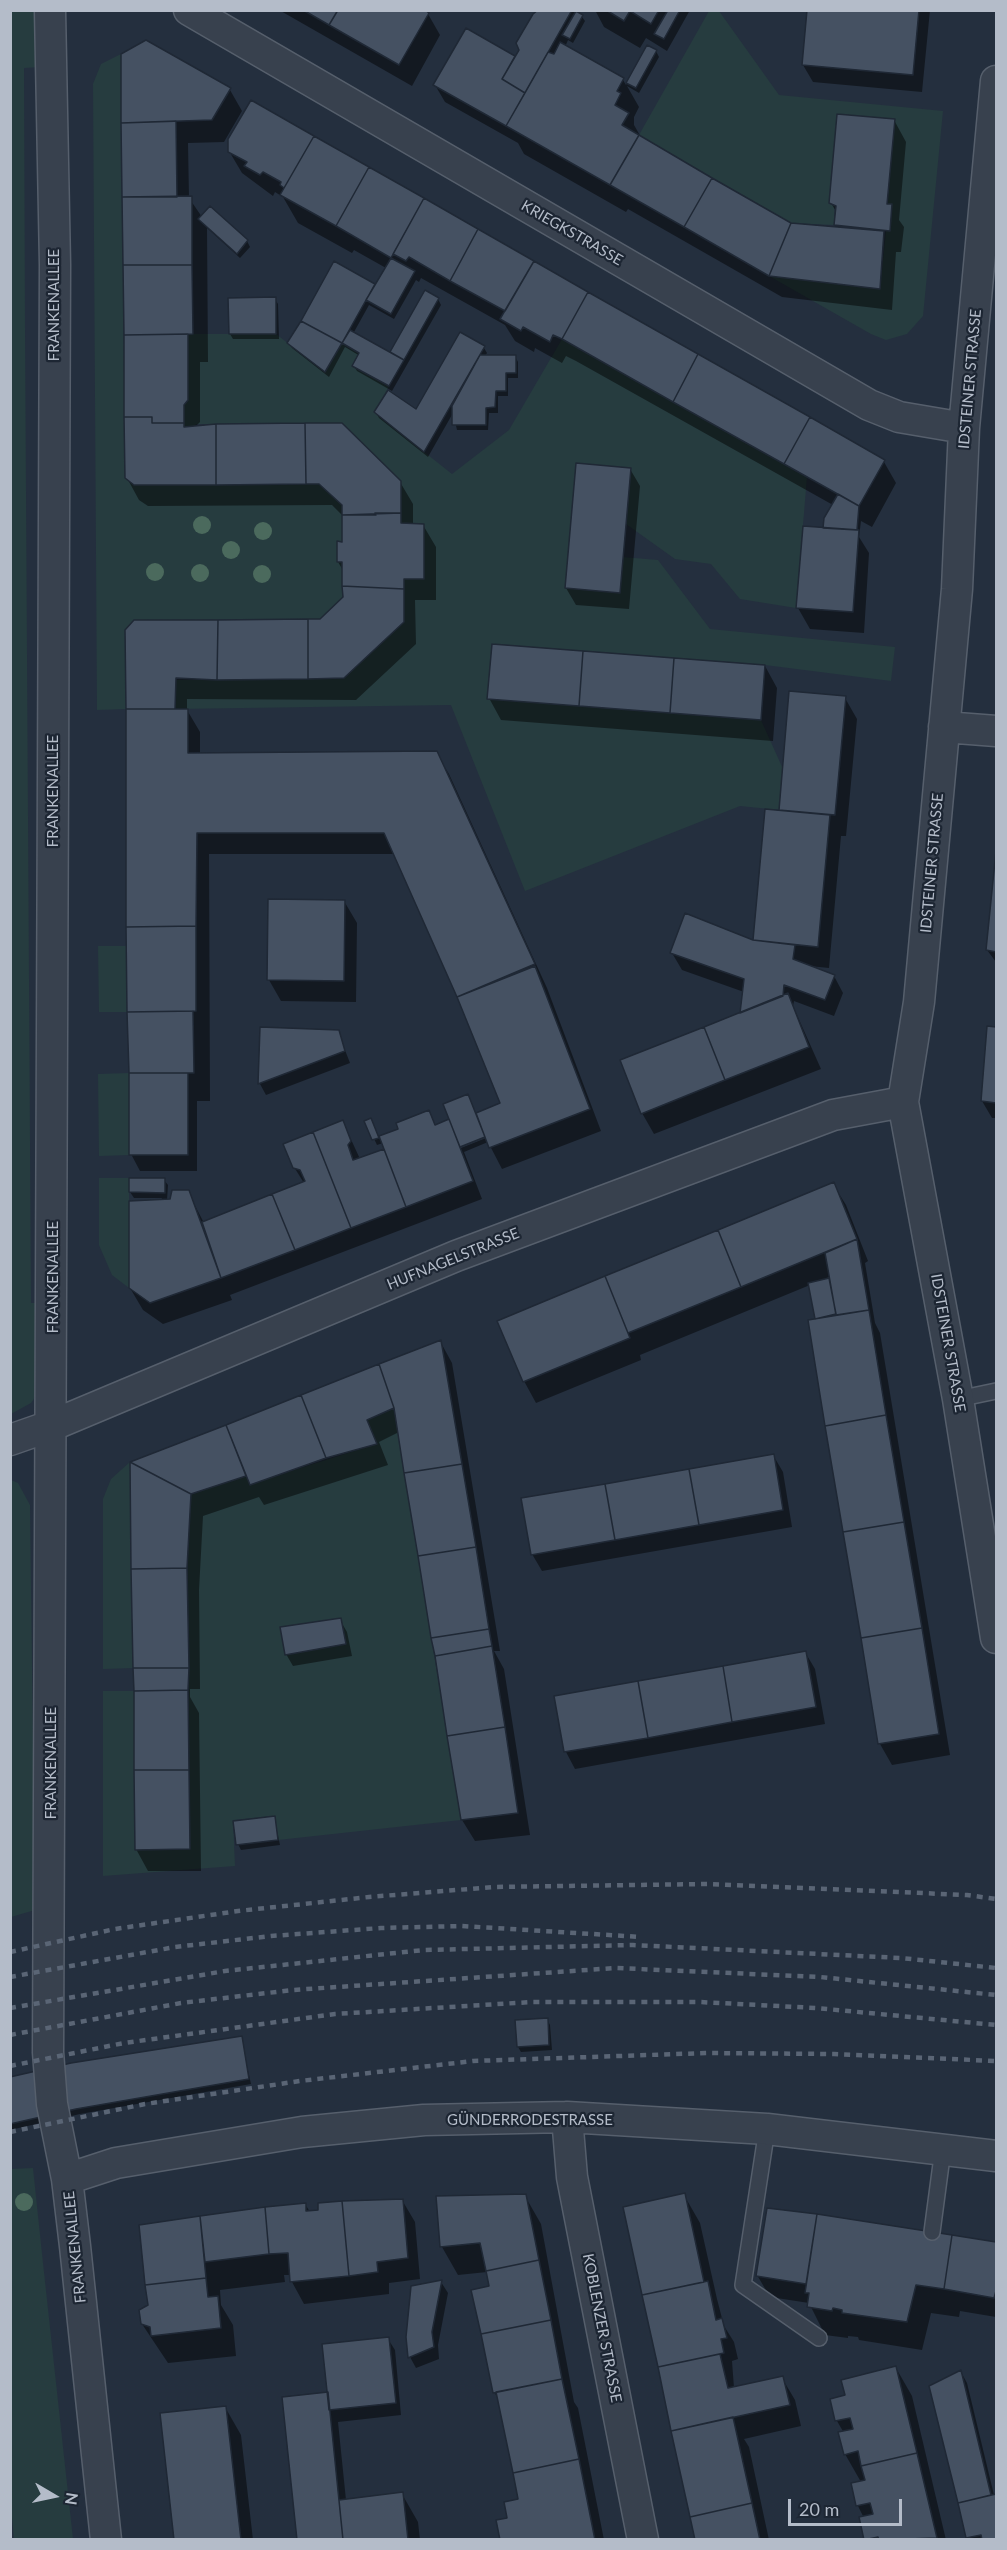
<!DOCTYPE html>
<meta charset="utf-8">
<style>
body{margin:0}
#map{position:relative;width:1007px;height:2550px;overflow:hidden;background:#242f3e;font-family:Lato,sans-serif}
canvas{display:block}
.frame{position:absolute;inset:0;border:12px solid #b4bcc9;pointer-events:none}
.north{position:absolute;left:24px;top:2466px;width:60px;height:60px;-webkit-text-stroke:4px #1d2633;paint-order:stroke;rotate:99deg;font-size:16px;font-weight:700;line-height:24px;text-align:center;color:#b4bcc9}
.north::after{content:'';display:block;margin:auto;width:21px;height:27px;background:#b4bcc9;clip-path:polygon(50% 0,100% 100%,50% 72%,0 100%)}
.scale{position:absolute;left:788px;top:2499px;width:114px;height:27px;box-sizing:border-box;border:3px solid #b4bcc9;border-top:0;padding-left:8px;font-size:18px;line-height:21px;white-space:nowrap;color:#b4bcc9;-webkit-text-stroke:4px #1d2633;paint-order:stroke}
</style>
<div id="map">
<canvas width="1007" height="2550"></canvas>
<div class="frame"></div>
<div class="north">N</div>
<div class="scale">20 m</div>
</div>
<script>
const context = document.querySelector('canvas').getContext('2d');
context.lineJoin = 'round';
function paint(path, color) {
  context.fillStyle = color;
  context.fill(path, 'evenodd');
}
function shape(rows) {
  const path = new Path2D();
  for (const r of rows) {
    path.moveTo(r[0], r[1]);
    for (let i = 2; i < r.length; i += 2) path.lineTo(r[i], r[i + 1]);
  }
  return path;
}
function strokePath(path, color, width, dash) {
  context.strokeStyle = color;
  context.lineWidth = width;
  context.lineCap = dash ? 'butt' : 'round';
  context.setLineDash(dash || []);
  context.stroke(path);
}
function label(font, color, halo, rows, align = 'center') {
  context.font = font + ' Lato,sans-serif';
  context.lineWidth = 4.5;
  context.setLineDash([]);
  context.textBaseline = 'middle';
  context.strokeStyle = halo;
  context.fillStyle = color;
  for (const [text, x, y, turn = 0] of rows) {
    context.save();
    context.translate(x, y);
    context.rotate((+turn || 0) * Math.PI / 180);
    context.textAlign = isNaN(turn) ? turn : align;
    if (halo) context.strokeText(text, 0, 0);
    context.fillText(text, 0, 0);
    context.restore();
  }
}
const green = shape([
 [10,11,40,11,40,67,24,68,25,329,31,1303,46,1303,47,1380,31,1403,11,1414],
 [709,11,719,11,779,95,943,111,923,316,907,334,886,340,871,334,769,276,880,289,886,231,890,231,892,204,887,204,894,119,837,115,834,225,791,223,639,135],
 [121,54,125,478,134,485,319,484,342,505,342,542,337,542,337,562,342,562,343,597,320,619,134,620,125,630,126,709,97,710,93,84,101,64],
 [188,334,276,334,325,372,342,343,359,353,352,366,389,386,375,413,452,474,509,430,562,339,807,477,796,608,740,599,711,564,675,559,626,524,630,468,576,464,565,588,620,593,623,557,658,560,710,629,895,647,891,681,765,665,492,644,488,699,761,720,783,769,779,810,740,806,525,891,451,705,175,709,175,680,344,678,404,622,404,579,424,578,424,524,401,523,401,481,342,424,196,424,195,427,184,427,184,405,188,400],
 [98,946,127,946,127,1012,99,1012],
 [129,1073,129,1155,99,1156,98,1074],
 [99,1178,129,1178,129,1288,112,1275,99,1245],
 [394,1408,461,1820,278,1840,275,1816,233,1820,235,1866,103,1876,103,1691,134,1691,135,1850,190,1849,187,1568,191,1494,246,1476,250,1484,376,1444,367,1420],
 [341,1619,346,1644,285,1655,281,1627],
 [130,1462,133,1668,103,1669,103,1499,111,1479],
 [11,1480,18,1483,30,1505,35,1910,11,1917],
 [33,2168,43,2263,73,2539,14,2539,10,2495,11,2169]
]);
const shadow = shape([
 [279,10,422,10,428,14,440,35,412,86],
 [538,10,577,10,585,21,573,43,568,40,565,47,623,80,626,85,648,47,656,51,659,57,639,93,627,86,639,107,634,117,634,125,642,139,791,224,835,227,837,213,831,203,894,120,906,142,899,220,904,227,901,252,896,252,892,310,782,297,628,209,626,212,524,154,518,143,445,102,435,85,514,57,515,59],
 [595,10,690,10,667,51,646,38,640,48,604,27],
 [808,10,930,10,922,92,813,82,803,65],
 [123,55,230,90,242,111,224,142,188,143,189,198,202,217,247,241,250,247,240,258,207,228,208,362,200,362,200,422,196,426,400,482,413,504,413,525,423,525,436,547,436,600,415,600,416,644,356,700,187,699,187,710,200,732,200,755,436,753,449,774,547,988,601,1131,502,1169,488,1142,464,1152,482,1199,230,1295,232,1300,163,1324,143,1310,130,1288,162,1198,134,1198,130,1192,131,1179,164,1180,168,1185,167,1200,188,1192,204,1223,304,1183,294,1167,343,1122,360,1159,386,1150,383,1143,377,1145,366,1122,379,1138,400,1130,428,1112,436,1126,476,1115,502,1104,458,997,395,854,209,854,210,1101,197,1101,197,1171,140,1171,131,1154,126,631,320,620,344,598,344,572,338,562,344,543,343,516,332,505,148,506,139,500,127,478],
 [486,1135,486,1138,456,1150,455,1147],
 [252,102,884,462,896,483,872,527,861,521,859,537,869,553,864,633,810,629,798,608,833,505,576,361,566,356,562,363,535,348,534,352,515,341,505,325,421,278,419,282,416,280,394,319,369,305,354,332,390,354,425,292,438,299,441,305,392,391,357,371,354,366,360,356,345,347,329,377,292,348,289,343,335,264,375,287,386,268,354,250,352,253,298,223,283,197,275,192,273,196,242,173,229,151],
 [275,299,278,304,279,339,233,339,230,334,229,300],
 [484,348,487,353,485,356,515,356,518,362,518,378,508,378,508,396,498,396,498,413,489,413,488,430,457,430,453,413,428,457,379,418,376,412,416,412],
 [630,469,640,486,629,609,576,605,566,588],
 [765,666,777,688,773,741,501,720,489,698],
 [790,693,845,698,857,719,846,836,841,836,829,968,809,966,834,976,843,993,834,1016,794,1001,793,1006,821,1069,654,1134,642,1113,741,1014,744,992,682,970,672,953,755,942,767,811,781,811],
 [996,865,996,962,987,950],
 [344,901,357,923,356,1002,281,1001,269,980],
 [989,1028,996,1028,996,1118,992,1118,982,1101],
 [261,1029,338,1032,350,1063,266,1095,260,1084],
 [833,1184,846,1205,868,1261,865,1263,875,1323,880,1333,950,1755,892,1765,880,1744,810,1285,640,1355,641,1360,536,1403,524,1381,499,1321],
 [831,1276,839,1322,836,1322,827,1278],
 [440,1341,452,1363,500,1651,494,1651,504,1669,530,1835,475,1841,462,1820,399,1432,379,1442,388,1465,264,1505,259,1497,203,1516,199,1590,200,1689,190,1689,190,1697,199,1713,201,1871,148,1871,136,1849,132,1463],
 [773,1455,783,1472,792,1527,542,1571,532,1554],
 [340,1620,347,1632,352,1656,293,1666,286,1654],
 [805,1652,815,1669,825,1724,575,1769,566,1752,556,1697],
 [274,1817,280,1845,241,1850,238,1844],
 [547,2019,550,2025,552,2050,521,2052,518,2047,516,2021],
 [241,2038,251,2084,80,2114,10,2130,10,2078],
 [684,2195,700,2223,717,2299,724,2326,734,2342,738,2359,732,2361,734,2388,782,2378,795,2400,801,2426,744,2439,749,2447,769,2540,696,2540,625,2208],
 [525,2196,541,2224,574,2402,578,2408,604,2540,501,2540,509,2519,520,2501,500,2401,494,2392,490,2287,487,2272,458,2275,442,2247,437,2198],
 [402,2200,415,2222,420,2279,389,2283,389,2294,304,2304,292,2282,291,2275,284,2275,285,2282,220,2290,221,2305,233,2325,236,2356,168,2363,142,2324,149,2306,141,2227,305,2204,310,2212],
 [768,2209,996,2244,996,2317,960,2311,959,2317,931,2313,922,2350,859,2340,858,2337,848,2336,848,2338,825,2335,809,2303,770,2297,757,2275],
 [441,2282,448,2293,438,2345,439,2359,416,2368,410,2357],
 [388,2339,395,2350,401,2415,338,2422,346,2500,402,2494,418,2522,420,2540,298,2540,329,2394],
 [896,2368,912,2396,946,2540,866,2540,864,2518,858,2506,853,2484,861,2482,845,2454,844,2433,837,2421,832,2400,846,2396],
 [961,2372,967,2383,994,2495,996,2495,996,2540,968,2538,931,2387],
 [225,2407,241,2435,253,2540,175,2540]
]);
const building = shape([
 [303,10,338,10,329,25,303,10],
 [338,10,425,10,429,13,399,65,329,25,338,10],
 [538,10,572,10,525,93,502,79,519,50,516,43,533,14,538,10],
 [606,10,659,10,651,24,630,11,624,21,606,10],
 [668,10,680,10,664,39,654,34,668,10],
 [807,10,919,10,913,75,802,65,807,10],
 [576,11,583,15,570,39,562,35,576,11],
 [466,28,515,56,502,79,525,93,506,126,433,85,466,28],
 [146,40,231,88,212,120,121,123,121,54,146,40],
 [560,42,624,78,617,91,621,93,615,105,629,113,622,125,639,135,610,185,506,126,548,52,554,54,560,42],
 [647,45,657,50,636,88,626,83,647,45],
 [251,100,314,136,284,188,280,185,281,182,263,172,260,175,244,166,247,162,228,152,228,139,251,100],
 [837,114,895,119,887,204,892,204,890,231,834,225,836,206,829,203,837,114],
 [176,121,177,197,122,197,121,123,176,121],
 [639,135,712,178,684,227,610,185,639,135],
 [314,136,369,167,336,226,280,195,314,136],
 [369,167,424,198,391,258,336,226,369,167],
 [712,178,791,223,769,276,684,227,712,178],
 [192,196,192,265,123,265,122,197,192,196],
 [424,198,478,229,450,281,409,257,406,261,393,254,424,198],
 [210,206,248,240,237,254,198,219,210,206],
 [791,223,884,231,880,289,769,276,791,223],
 [478,229,534,261,505,311,450,281,478,229],
 [391,258,415,271,391,314,366,300,391,258],
 [334,261,375,284,342,343,301,321,334,261],
 [534,261,588,292,562,339,553,335,550,342,523,327,521,331,500,319,534,261],
 [123,265,192,265,193,334,124,335,123,265],
 [425,290,439,298,404,360,390,352,425,290],
 [588,292,698,354,673,402,562,339,588,292],
 [276,297,276,334,229,334,228,298,276,297],
 [301,321,342,343,325,372,287,343,301,321],
 [350,330,404,360,389,386,352,366,359,353,342,343,350,330],
 [460,332,485,346,424,452,374,412,388,390,416,409,460,332],
 [188,334,188,400,184,405,184,423,152,423,152,417,124,417,124,335,188,334],
 [698,354,810,417,784,464,673,402,698,354],
 [480,355,516,355,516,373,506,373,506,391,496,391,495,407,486,408,486,425,452,425,452,406,480,355],
 [124,417,152,417,152,423,184,423,184,427,216,424,216,485,134,485,125,478,124,417],
 [810,417,885,460,859,506,784,464,810,417],
 [305,423,342,423,401,481,401,513,342,515,342,505,319,484,306,484,305,423],
 [305,423,306,484,216,485,216,424,305,423],
 [576,463,631,468,620,593,565,588,576,463],
 [838,494,859,506,857,530,823,528,824,518,838,494],
 [375,513,401,513,401,523,424,524,424,579,404,579,404,589,342,586,342,562,337,562,337,541,342,542,342,515,376,515,375,513],
 [803,526,859,530,853,612,796,608,803,526],
 [342,586,404,589,404,622,344,678,308,679,308,619,320,619,343,597,342,586],
 [308,619,308,679,217,680,218,620,308,619],
 [134,620,218,620,217,680,176,678,175,709,126,709,125,630,134,620],
 [492,644,583,651,579,706,487,699,492,644],
 [583,651,674,658,670,713,579,706,583,651],
 [674,658,765,665,761,720,670,713,674,658],
 [789,691,846,696,835,815,779,810,789,691],
 [126,709,188,709,188,753,437,751,535,964,457,997,384,833,197,833,196,926,126,927,126,709],
 [765,809,830,815,818,947,753,940,765,809],
 [996,851,996,952,986,950,996,851],
 [268,899,345,900,344,981,267,980,268,899],
 [685,913,753,940,795,945,793,959,835,975,825,1000,784,985,783,996,740,1013,744,979,670,953,685,913],
 [196,926,196,1011,127,1012,126,927,196,926],
 [535,966,590,1109,489,1148,476,1113,500,1103,457,997,535,966],
 [788,993,809,1047,725,1080,704,1027,788,993],
 [193,1011,194,1073,129,1073,127,1012,193,1011],
 [987,1026,996,1027,996,1103,981,1101,987,1026],
 [260,1027,339,1030,345,1051,258,1084,260,1027],
 [704,1027,725,1080,641,1114,620,1060,704,1027],
 [129,1073,188,1073,188,1155,129,1155,129,1073],
 [468,1094,485,1137,460,1147,443,1104,468,1094],
 [429,1110,435,1125,449,1119,473,1181,406,1207,379,1136,398,1129,396,1123,429,1110],
 [371,1118,379,1138,372,1140,364,1121,371,1118],
 [343,1120,351,1141,348,1145,353,1160,384,1149,406,1207,351,1228,313,1132,343,1120],
 [313,1132,351,1228,295,1250,272,1194,305,1181,300,1170,293,1168,283,1144,313,1132],
 [129,1178,165,1178,165,1193,129,1192,129,1178],
 [834,1182,857,1239,741,1287,718,1230,834,1182],
 [172,1190,189,1190,221,1278,150,1303,129,1288,129,1201,170,1199,172,1190],
 [272,1194,295,1250,221,1278,202,1222,272,1194],
 [718,1230,741,1287,628,1333,605,1276,718,1230],
 [857,1239,869,1310,836,1315,825,1253,857,1239],
 [605,1276,630,1338,523,1382,497,1321,605,1276],
 [829,1278,836,1314,815,1319,808,1283,829,1278],
 [869,1310,886,1415,825,1426,808,1320,869,1310],
 [441,1340,462,1464,404,1473,394,1408,379,1364,441,1340],
 [379,1364,394,1408,367,1420,377,1444,326,1458,301,1395,379,1364],
 [301,1395,326,1458,250,1485,226,1425,301,1395],
 [886,1415,904,1522,843,1532,825,1426,886,1415],
 [226,1425,246,1476,191,1494,130,1462,226,1425],
 [774,1454,783,1510,699,1525,689,1469,774,1454],
 [130,1462,191,1494,187,1568,131,1569,130,1462],
 [462,1464,476,1547,418,1556,404,1473,462,1464],
 [689,1469,699,1525,615,1540,605,1484,689,1469],
 [605,1484,615,1540,531,1555,521,1498,605,1484],
 [904,1522,922,1628,861,1638,843,1532,904,1522],
 [476,1547,489,1629,431,1638,418,1556,476,1547],
 [187,1568,189,1668,133,1668,131,1569,187,1568],
 [341,1618,346,1644,285,1655,280,1627,341,1618],
 [922,1628,939,1734,878,1744,861,1638,922,1628],
 [489,1629,492,1646,435,1656,431,1638,489,1629],
 [492,1646,505,1727,447,1736,435,1656,492,1646],
 [806,1651,816,1707,732,1722,723,1666,806,1651],
 [723,1666,732,1722,648,1738,638,1681,723,1666],
 [133,1668,189,1668,188,1690,134,1691,133,1668],
 [638,1681,648,1738,564,1752,554,1696,638,1681],
 [188,1690,189,1770,134,1770,134,1691,188,1690],
 [505,1727,518,1813,461,1820,447,1736,505,1727],
 [134,1770,189,1770,190,1849,135,1850,134,1770],
 [275,1816,278,1840,236,1845,233,1821,275,1816],
 [548,2018,549,2045,517,2047,515,2020,548,2018],
 [242,2036,249,2079,76,2109,10,2124,10,2077,71,2063,242,2036],
 [685,2193,704,2282,642,2295,623,2207,685,2193],
 [526,2194,539,2260,486,2271,480,2243,440,2247,436,2196,526,2194],
 [403,2199,408,2258,377,2262,378,2272,349,2276,342,2201,403,2199],
 [342,2201,349,2276,290,2282,288,2253,269,2254,265,2207,306,2203,306,2211,318,2210,318,2203,342,2201],
 [265,2207,269,2254,205,2262,200,2216,265,2207],
 [767,2208,817,2214,806,2284,756,2276,767,2208],
 [817,2214,952,2235,944,2289,916,2285,907,2322,842,2313,842,2310,833,2308,832,2311,807,2307,809,2293,805,2293,817,2214],
 [200,2216,206,2278,145,2285,139,2225,200,2216],
 [952,2235,996,2242,996,2291,994,2298,944,2289,952,2235],
 [539,2260,551,2320,481,2334,471,2290,489,2286,486,2271,539,2260],
 [206,2278,208,2297,218,2296,221,2328,151,2336,150,2327,141,2324,139,2310,148,2305,145,2285,206,2278],
 [442,2280,432,2332,434,2347,408,2358,406,2337,411,2286,442,2280],
 [708,2281,716,2320,722,2318,727,2338,721,2339,724,2353,658,2367,642,2295,708,2281],
 [551,2320,562,2379,493,2393,481,2334,551,2320],
 [389,2337,396,2403,329,2410,322,2344,389,2337],
 [720,2354,728,2388,783,2376,790,2405,671,2431,658,2367,720,2354],
 [896,2366,917,2453,861,2466,858,2451,844,2455,838,2432,853,2429,850,2418,835,2421,830,2399,845,2395,841,2380,896,2366],
 [961,2370,991,2495,958,2503,929,2386,961,2370],
 [562,2379,579,2459,513,2473,496,2392,562,2379],
 [328,2392,343,2540,297,2540,282,2397,328,2392],
 [226,2406,241,2540,174,2540,160,2413,226,2406],
 [733,2417,752,2503,690,2517,671,2431,733,2417],
 [917,2453,937,2538,879,2540,878,2537,864,2540,859,2517,873,2514,870,2503,856,2506,851,2483,865,2480,861,2466,917,2453],
 [579,2459,595,2540,500,2540,496,2520,507,2518,504,2502,518,2499,513,2473,579,2459],
 [403,2492,408,2540,343,2540,339,2500,403,2492],
 [996,2494,996,2539,982,2540,981,2535,966,2538,958,2503,996,2494],
 [752,2503,760,2540,695,2540,690,2517,752,2503]
]);
const service = shape([
 [958,1399,996,1391],
 [767,2129,743,2285,819,2338],
 [932,2232,943,2149]
]);
const minor = shape([
 [50,10,55,265,48,2052,52,2104,67,2179,75,2246,106,2540],
 [189,10,869,405,899,417,964,428],
 [996,81,964,428,957,589,919,1002,903,1102,958,1399,996,1638],
 [944,727,996,731],
 [10,1440,53,1425,456,1256,833,1115,903,1102],
 [567,2117,572,2177,643,2540],
 [67,2179,116,2163,302,2132,424,2120,567,2117,767,2129,996,2156]
]);
const rail = shape([
 [10,1952,115,1929,238,1911,369,1897,494,1887,709,1884,967,1895,996,1899],
 [10,1977,175,1947,271,1936,381,1928,462,1926,641,1937],
 [10,2008,225,1971,424,1950,633,1945,901,1958,996,1968],
 [10,2035,181,2003,293,1990,616,1968,820,1977,996,1995],
 [10,2066,124,2043,335,2014,532,2002,700,2002,816,2008,996,2025],
 [10,2132,145,2104,300,2081,473,2061,707,2053,834,2054,996,2061]
]);
const trees = [
 [202,525],
 [263,531],
 [231,550],
 [155,572],
 [200,573],
 [262,574],
 [24,2202]
];
const streetNames = [
 ["KRIEGKSTRASSE",572,233,30],
 ["FRANKENALLEE",54,305,-90],
 ["IDSTEINER STRASSE",970,379,-85],
 ["FRANKENALLEE",53,791,-90],
 ["IDSTEINER STRASSE",932,863,-85],
 ["HUFNAGELSTRASSE",453,1259,-22],
 ["FRANKENALLEE",53,1277,-90],
 ["IDSTEINER STRASSE",948,1343,80],
 ["FRANKENALLEE",51,1763,-90],
 ["GÜNDERRODESTRASSE",530,2120],
 ["FRANKENALLEE",75,2247,-96],
 ["KOBLENZER STRASSE",602,2328,79]
];
paint(green, '#263c3f');
paint(shadow, '#0007');
paint(building, '#455162');
strokePath(building, '#1f2835', 1.5);
strokePath(service, '#565f6c', 18);
strokePath(minor, '#565f6c', 33);
strokePath(service, '#38414e', 15);
strokePath(minor, '#38414e', 30);
strokePath(rail, '#5a6575', 4.5, [6, 6]);
context.fillStyle = '#4b6a5d';
for (const [x, y] of trees) {
  context.beginPath();
  context.arc(x, y, 9, 0, 2 * Math.PI);
  context.fill();
}
label('15px', '#b4bcc9', '#1d2633', streetNames);
</script>
